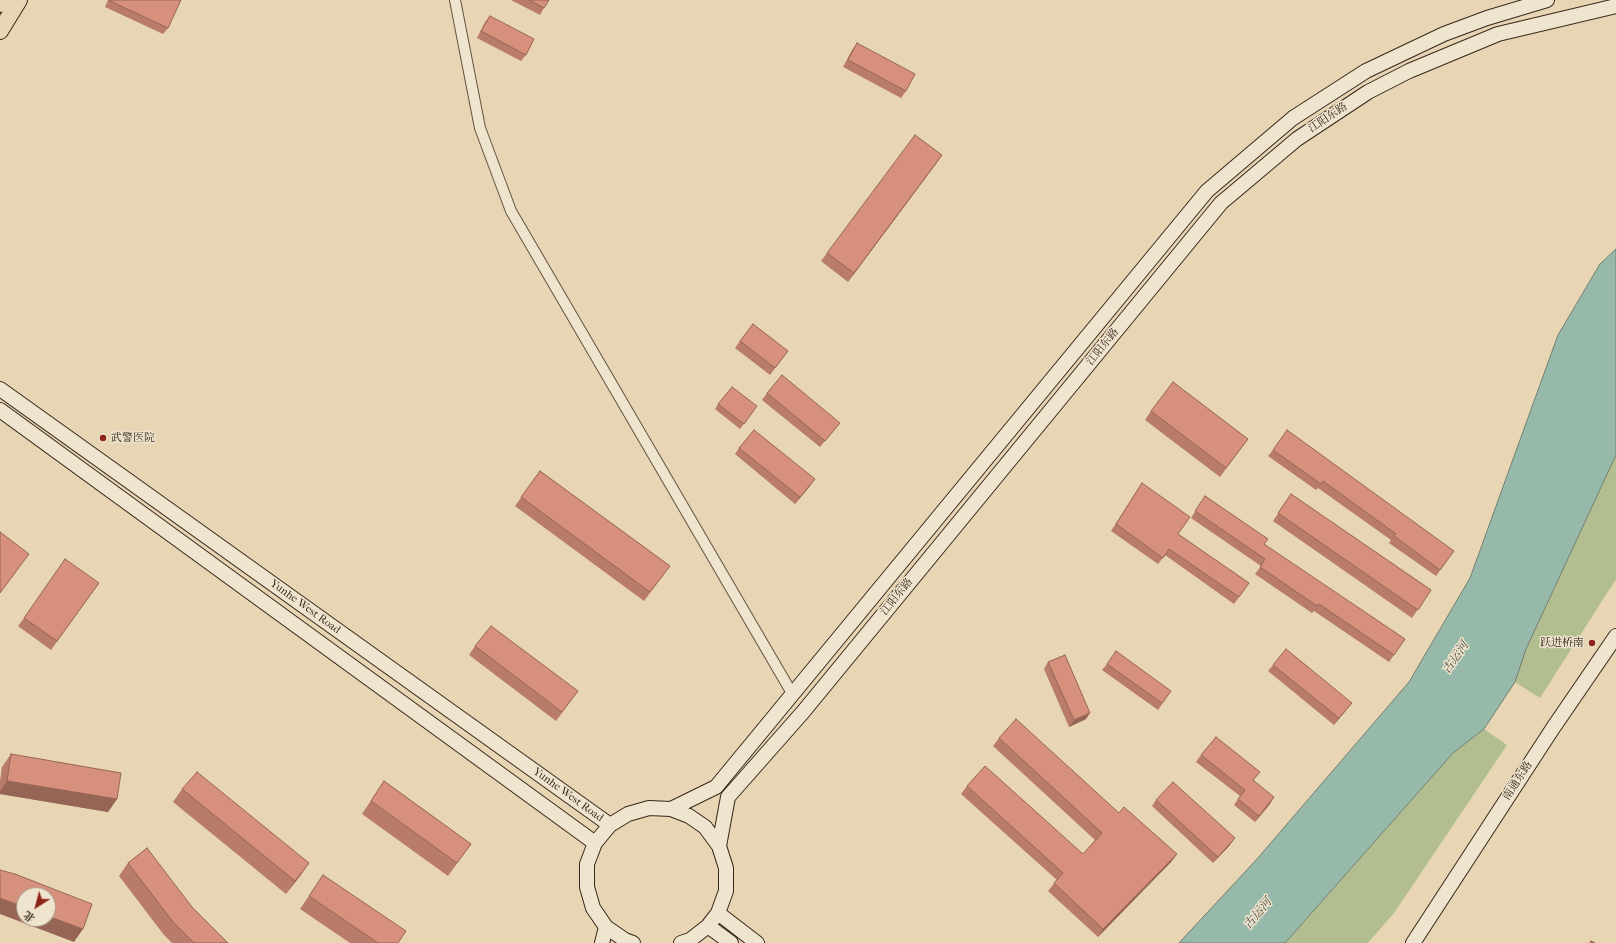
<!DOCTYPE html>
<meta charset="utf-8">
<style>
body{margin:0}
#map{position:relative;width:1616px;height:943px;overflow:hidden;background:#e7d5b4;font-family:"IM FELL French Canon","Noto Serif SC",serif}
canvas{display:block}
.north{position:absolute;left:16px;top:887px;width:40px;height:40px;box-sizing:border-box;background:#efe4ce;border:1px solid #a59887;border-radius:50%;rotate:216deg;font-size:11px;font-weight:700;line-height:16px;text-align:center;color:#37271c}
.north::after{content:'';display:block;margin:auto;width:14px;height:18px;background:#8f2418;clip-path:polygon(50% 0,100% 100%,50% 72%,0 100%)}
</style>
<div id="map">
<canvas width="1616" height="943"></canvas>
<div class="north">北</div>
</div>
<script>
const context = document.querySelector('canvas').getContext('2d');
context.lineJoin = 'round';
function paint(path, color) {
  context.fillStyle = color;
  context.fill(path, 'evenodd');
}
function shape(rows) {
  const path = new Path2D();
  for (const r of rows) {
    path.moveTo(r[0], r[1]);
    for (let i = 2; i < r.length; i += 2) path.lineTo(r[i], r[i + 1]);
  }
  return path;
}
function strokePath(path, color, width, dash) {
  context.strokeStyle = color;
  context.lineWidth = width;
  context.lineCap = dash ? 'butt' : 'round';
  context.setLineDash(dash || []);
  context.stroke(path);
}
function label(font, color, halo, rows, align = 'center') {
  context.font = font + ' "IM FELL French Canon","Noto Serif SC",serif';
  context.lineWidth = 3;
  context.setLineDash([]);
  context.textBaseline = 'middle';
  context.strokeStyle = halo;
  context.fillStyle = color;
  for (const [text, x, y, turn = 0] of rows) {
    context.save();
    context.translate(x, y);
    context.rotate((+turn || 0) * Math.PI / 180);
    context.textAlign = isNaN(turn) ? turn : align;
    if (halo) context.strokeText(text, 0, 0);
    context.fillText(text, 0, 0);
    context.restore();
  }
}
const green = shape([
 [1616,455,1616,579,1540,698,1515,682,1526,649],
 [1484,729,1507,745,1394,913,1368,943,1285,943,1453,753]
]);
const water = shape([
 [1616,249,1616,455,1526,649,1515,682,1484,729,1453,753,1285,943,1179,943,1257,859,1409,682,1470,578,1558,335,1600,264,1616,249]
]);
const street = shape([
 [455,0,480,128,511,211,793,695]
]);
const secondary = shape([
 [0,389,610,825],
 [0,410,595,843],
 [671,809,716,787,1207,191,1293,118,1366,71,1444,34,1487,18,1547,0],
 [719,846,728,797,803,712,1221,203,1297,139,1368,92,1409,71,1498,34,1616,6],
 [718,913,757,943],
 [708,926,731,943],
 [602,943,606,927],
 [633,943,625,940,606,927,593,908,587,887,587,864,595,843,610,825,628,814,649,808,671,809,689,816,705,827,719,846,726,868,726,891,718,913,708,926,690,940,681,943],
 [1413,943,1553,728,1616,636]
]);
const primary = shape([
 [0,4,2,0],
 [0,31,19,0]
]);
const wall = shape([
 [108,0,181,0,168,28,163,34,105,7],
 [511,0,549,0,544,8,540,15],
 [490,16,526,55,521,61,477,38,485,22],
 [857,43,906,91,901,98,843,67,852,50],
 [942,155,848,282,821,261,827,253],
 [740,341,788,351,770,375,735,348],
 [767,393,835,429,820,447,762,400],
 [718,404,757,406,740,429,715,409],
 [1151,411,1248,439,1220,477,1145,420],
 [739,448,810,486,795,504,735,454],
 [1273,450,1454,551,1436,576,1389,543,1391,540,1318,488,1316,490,1268,456],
 [540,471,670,566,644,601,515,506],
 [1142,483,1178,534,1249,583,1234,604,1165,555,1158,564,1111,531],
 [1291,494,1431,590,1412,618,1273,521],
 [1205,496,1264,544,1394,655,1389,662,1314,611,1312,613,1255,574,1261,566,1191,518],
 [99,583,51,650,18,626,24,618],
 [475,646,578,691,556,721,469,655],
 [1048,662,1086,719,1069,727,1044,669],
 [1107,664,1171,691,1158,710,1102,670],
 [1273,665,1352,703,1334,725,1268,671],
 [999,738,1119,813,1177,854,1171,862,1098,937,1048,891,1057,880,961,794,967,786,1083,854,1095,840,993,746],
 [11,754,117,799,108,812,0,794,0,781,2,767],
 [1201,755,1254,780,1270,804,1255,822,1234,805,1240,796,1196,762],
 [384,781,471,844,448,876,362,814],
 [182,789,309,863,300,876,286,894,173,802],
 [1156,800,1230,845,1213,863,1152,806],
 [128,863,192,907,228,943,172,943,164,935,119,876],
 [323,875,398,943,350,943,300,909]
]);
const shadedWall = shape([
 [942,155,936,164,848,282,854,273],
 [815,479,810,486,795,504,800,497],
 [1352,703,1347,709,1334,725,1339,718],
 [1090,713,1086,719,1069,727,1074,720],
 [7,781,117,799,108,812,0,794,0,791],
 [1274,797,1270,804,1255,822,1259,816],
 [1235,838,1230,845,1213,863,1218,857],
 [1177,854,1171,862,1098,937,1103,929],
 [309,863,300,876,286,894,295,881],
 [0,898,24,907,24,919,48,919,48,916,83,929,74,942,0,914]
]);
const building = shape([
 [110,0,181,0,168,28,110,1,110,0],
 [529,0,549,0,544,8,529,0],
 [490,16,534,39,526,55,481,31,490,16],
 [857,43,915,74,906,91,848,60,857,43],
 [915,135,942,155,854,273,827,253,915,135],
 [753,324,788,351,775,368,740,341,753,324],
 [782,375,840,423,825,441,767,393,782,375],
 [1173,382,1248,439,1226,468,1151,411,1173,382],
 [732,387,757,406,744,424,718,404,732,387],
 [754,430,815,479,800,497,739,448,754,430],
 [1287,430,1454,551,1440,570,1394,536,1396,534,1323,481,1321,484,1273,450,1287,430],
 [540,471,670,566,650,592,521,497,540,471],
 [1142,483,1190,517,1178,534,1249,583,1239,597,1169,549,1163,558,1116,524,1142,483],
 [1291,494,1431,590,1418,610,1278,513,1291,494],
 [1205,496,1268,539,1264,544,1405,639,1394,655,1319,604,1317,606,1260,567,1265,559,1195,511,1205,496],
 [0,532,29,554,0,593,0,532],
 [65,559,99,583,57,641,24,618,65,559],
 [491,626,578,691,562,712,475,646,491,626],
 [1286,649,1352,703,1339,718,1273,665,1286,649],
 [1116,651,1171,691,1162,703,1107,664,1116,651],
 [1065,655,1090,713,1074,720,1048,662,1065,655],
 [1016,719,1119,813,1124,807,1177,854,1103,929,1054,883,1063,873,967,786,985,766,1083,854,1102,833,999,738,1016,719],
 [1216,737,1260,772,1253,780,1274,797,1259,816,1238,799,1245,790,1201,755,1216,737],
 [11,754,121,773,117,799,7,781,11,754],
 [197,772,309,863,295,881,182,789,197,772],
 [384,781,471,844,457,863,371,801,384,781],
 [1173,782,1235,838,1218,857,1156,800,1173,782],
 [147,848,192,907,228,943,194,943,173,922,128,863,147,848],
 [0,870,15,874,92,904,83,929,48,916,48,895,24,895,24,907,0,898,0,870],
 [323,875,406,931,398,943,378,943,309,896,323,875],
 [1591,941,1595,943,1590,943,1591,941]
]);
const markers = [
 [103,438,4,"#8f2418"],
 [1592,643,4,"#8f2418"]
];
const streetNames = [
 ["江阳东路",1328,118,-34],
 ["江阳东路",1103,347,-51],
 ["江阳东路",897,597,-51],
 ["Yunhe West Road",305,607,36],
 ["南通东路",1518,781,-57],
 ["Yunhe West Road",568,795,36]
];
const poiNames = [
 ["武警医院",111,438],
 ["跃进桥南",1584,643,"right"]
];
const waterNames = [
 ["古运河",1456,658,-55],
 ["古运河",1258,914,-50]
];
paint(green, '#b2be8f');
paint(water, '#97b9a9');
strokePath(water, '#717f71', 1);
strokePath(street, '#635242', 12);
strokePath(secondary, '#37271c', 16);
strokePath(primary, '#37271c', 18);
strokePath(street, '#efe4ce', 10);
strokePath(secondary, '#efe4ce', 14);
strokePath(primary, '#e7d5b4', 16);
paint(wall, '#b97c6a');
paint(shadedWall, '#966556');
paint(building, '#d7907b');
strokePath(building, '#966556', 1);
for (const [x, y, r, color] of markers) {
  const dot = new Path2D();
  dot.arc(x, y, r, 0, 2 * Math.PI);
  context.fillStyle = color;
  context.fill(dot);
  strokePath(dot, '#efe4ce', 1.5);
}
label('11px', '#37271c', '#efe4ce', streetNames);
label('11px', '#37271c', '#efe4ce', poiNames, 'left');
label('italic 12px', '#4f4c3f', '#efe4ce', waterNames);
</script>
